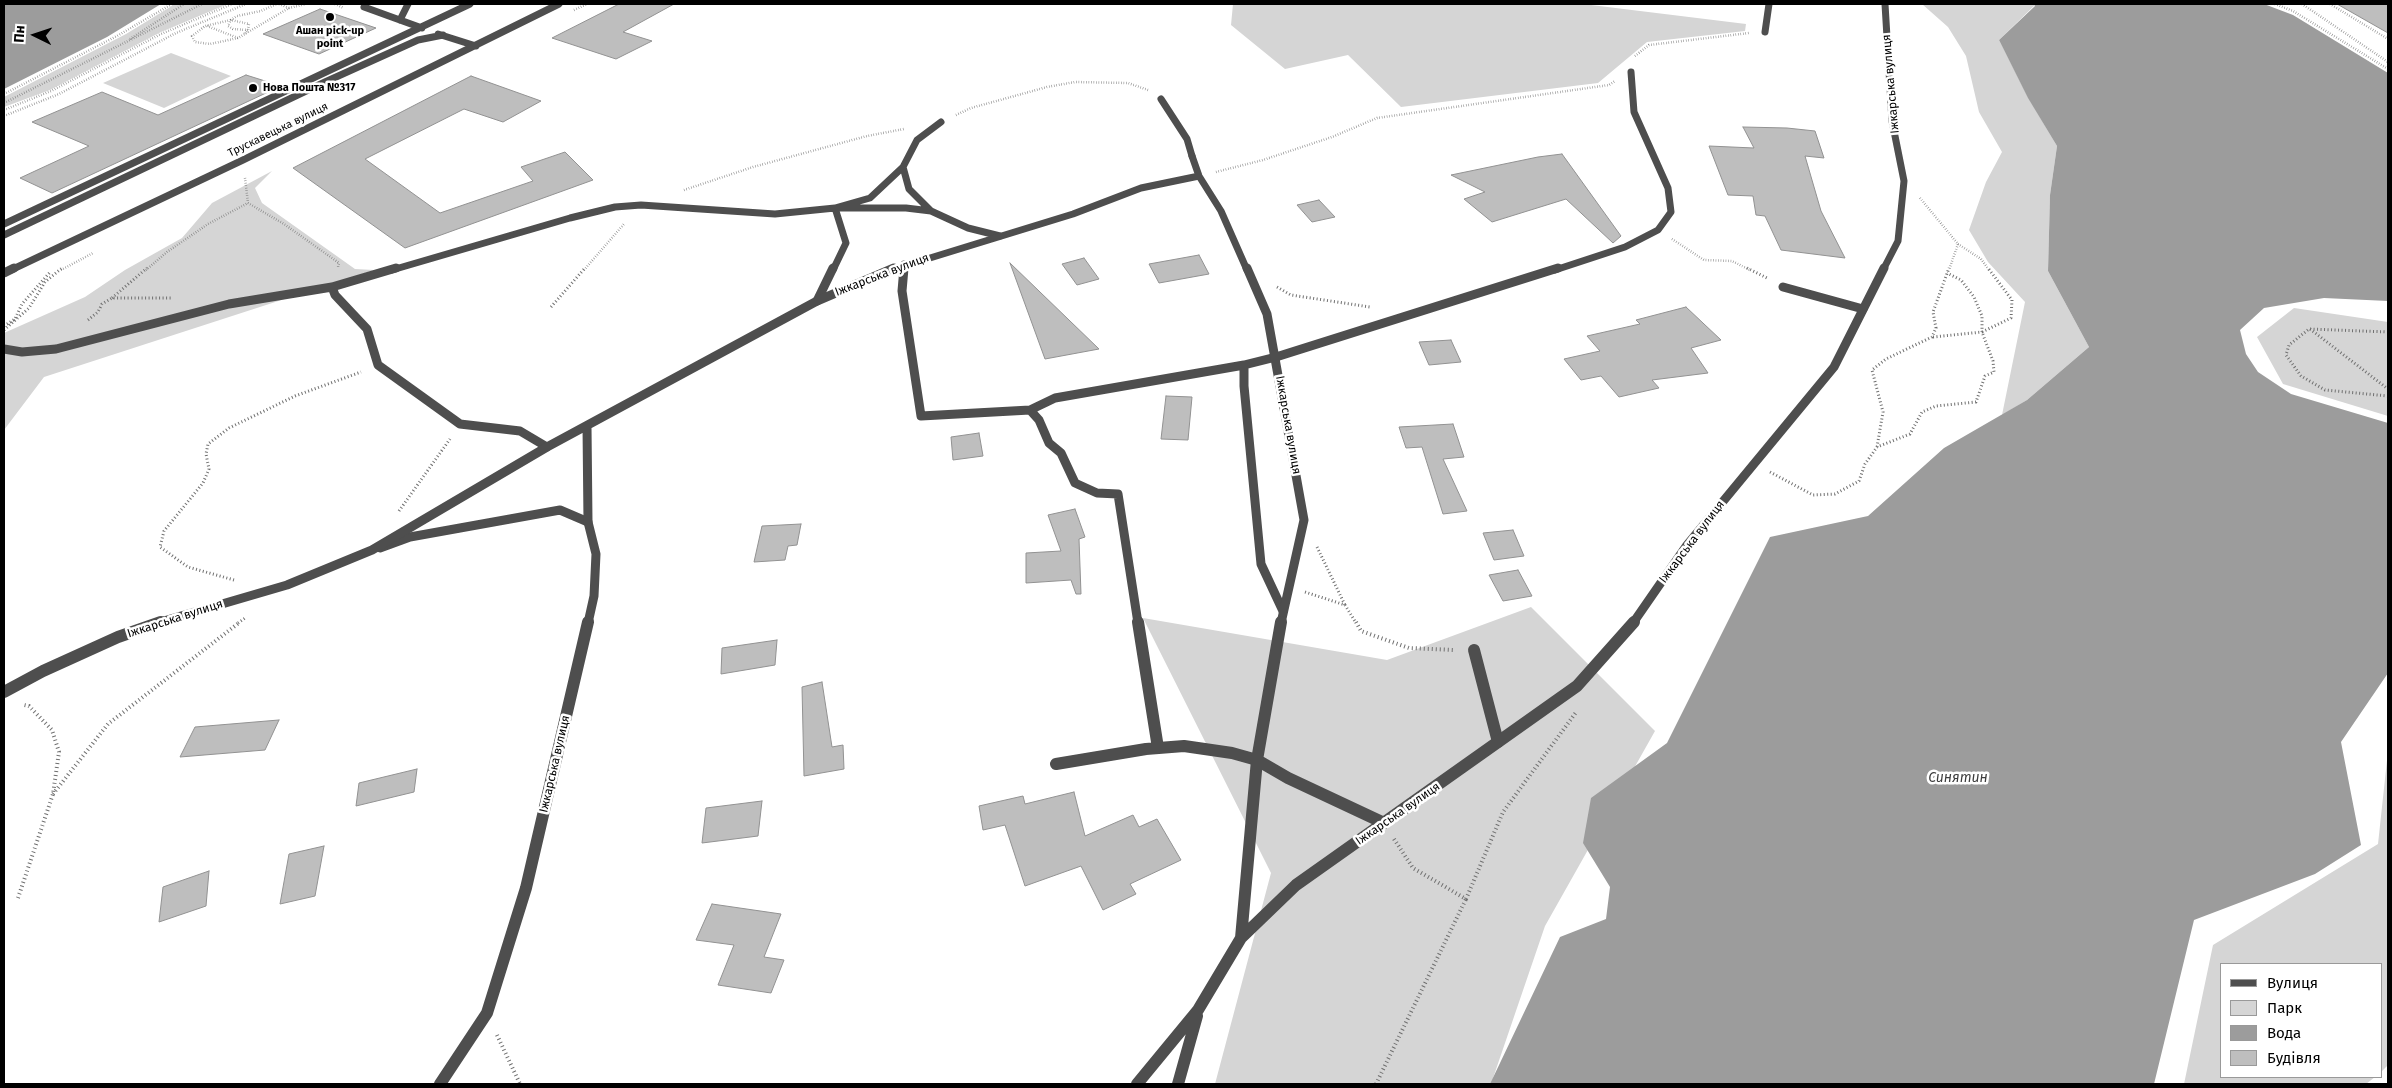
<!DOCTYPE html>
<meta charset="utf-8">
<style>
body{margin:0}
#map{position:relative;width:2392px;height:1088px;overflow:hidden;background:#fff;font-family:"Fira Sans",sans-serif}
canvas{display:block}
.frame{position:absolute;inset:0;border:5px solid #000;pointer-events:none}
.legend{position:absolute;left:2220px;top:963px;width:162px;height:115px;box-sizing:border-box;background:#fff;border:1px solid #999;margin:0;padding:6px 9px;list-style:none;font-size:15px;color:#000}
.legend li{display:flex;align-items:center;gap:10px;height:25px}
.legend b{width:25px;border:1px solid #999}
.north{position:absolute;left:10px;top:10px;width:50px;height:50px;-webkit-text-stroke:4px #fff;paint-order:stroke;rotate:274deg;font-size:14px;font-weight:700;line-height:20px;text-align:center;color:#000}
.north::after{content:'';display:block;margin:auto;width:18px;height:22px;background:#000;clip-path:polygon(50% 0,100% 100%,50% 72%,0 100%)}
</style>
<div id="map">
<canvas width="2392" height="1088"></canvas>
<div class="frame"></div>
<ul class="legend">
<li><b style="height:6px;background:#4e4e4e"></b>Вулиця</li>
<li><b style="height:14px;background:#d5d5d5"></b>Парк</li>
<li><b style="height:14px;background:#9c9c9c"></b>Вода</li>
<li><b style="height:14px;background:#bebebe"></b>Будівля</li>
</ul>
<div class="north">Пн</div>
</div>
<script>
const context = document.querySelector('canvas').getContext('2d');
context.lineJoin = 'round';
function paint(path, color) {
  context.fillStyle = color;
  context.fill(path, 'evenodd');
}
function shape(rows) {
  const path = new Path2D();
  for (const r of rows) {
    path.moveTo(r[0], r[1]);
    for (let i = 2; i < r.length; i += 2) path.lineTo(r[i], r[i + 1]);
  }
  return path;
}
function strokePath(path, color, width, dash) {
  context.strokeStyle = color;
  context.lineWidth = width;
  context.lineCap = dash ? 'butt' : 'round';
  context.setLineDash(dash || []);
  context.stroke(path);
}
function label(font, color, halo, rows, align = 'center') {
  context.font = font + ' "Fira Sans",sans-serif';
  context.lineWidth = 5;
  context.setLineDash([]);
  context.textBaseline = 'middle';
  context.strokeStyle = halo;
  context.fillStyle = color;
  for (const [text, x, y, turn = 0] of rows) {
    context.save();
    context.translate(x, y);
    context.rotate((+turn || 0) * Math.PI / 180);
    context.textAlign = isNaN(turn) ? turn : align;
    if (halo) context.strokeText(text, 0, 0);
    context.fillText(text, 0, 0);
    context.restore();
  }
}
const green = shape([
 [175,4,228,4,161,32,50,90,4,107,4,97,126,34],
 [1233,4,1583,4,1746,24,1745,31,1647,42,1598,83,1401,107,1348,55,1285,69,1231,25],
 [1922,4,2035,5,1999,40,2028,97,2057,146,2050,195,2048,271,2089,347,2027,400,2002,415,2025,302,1988,262,1969,230,1986,182,2002,152,1979,112,1966,56,1948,27],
 [171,53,231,76,164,108,103,83],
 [272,171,255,188,262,203,355,269,374,270,44,377,4,430,4,333,85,297,125,270,182,238,212,203],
 [2294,308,2388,322,2388,416,2283,384,2257,337],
 [1531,607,1655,731,1545,926,1491,1084,1215,1084,1271,873,1143,618,1387,660],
 [2388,751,2388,1065,2381,1072,2381,964,2221,964,2221,1077,2375,1077,2366,1084,2184,1084,2213,945,2378,844]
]);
const water = shape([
 [4,4,161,4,107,37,4,89],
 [2034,4,2264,4,2293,15,2388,73,2388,301,2324,298,2264,308,2240,330,2246,354,2258,372,2291,394,2388,423,2388,673,2341,742,2361,845,2315,874,2194,920,2154,1084,1490,1084,1560,937,1606,919,1610,887,1583,843,1591,798,1667,743,1770,537,1868,516,1944,448,2027,400,2089,347,2048,271,2050,195,2057,146,2028,98,1999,40,2035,6]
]);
const building = shape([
 [619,4,674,4,623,32,652,41,616,59,552,38,619,4],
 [2337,4,2388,4,2388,33,2337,4],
 [320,9,376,28,319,54,263,34,320,9],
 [246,75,281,86,52,193,20,178,89,146,32,122,102,92,158,115,246,75],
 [471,76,541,101,503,122,464,109,365,159,440,213,533,181,521,167,565,152,593,180,405,248,293,168,471,76],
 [1743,127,1787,128,1815,131,1824,158,1805,156,1821,211,1845,258,1781,250,1765,216,1756,215,1753,196,1728,195,1709,146,1754,148,1743,127],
 [1562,154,1621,236,1613,243,1566,199,1492,222,1464,199,1485,192,1451,175,1538,157,1562,154],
 [1319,200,1335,217,1312,222,1297,205,1319,200],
 [1199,255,1209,274,1159,283,1149,264,1199,255],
 [1084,258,1099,279,1077,285,1062,264,1084,258],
 [1010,263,1099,349,1045,359,1010,263],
 [1686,307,1721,340,1691,348,1708,373,1652,380,1659,388,1619,397,1601,376,1581,380,1564,359,1600,351,1587,336,1640,324,1636,320,1686,307],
 [1451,340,1461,362,1429,365,1419,342,1451,340],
 [1166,396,1192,397,1188,440,1161,439,1166,396],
 [1453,424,1464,457,1443,459,1467,511,1443,514,1422,447,1406,448,1399,427,1453,424],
 [979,433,983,456,953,460,951,437,979,433],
 [1075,509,1085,537,1079,539,1081,594,1076,594,1071,580,1026,583,1026,553,1061,551,1048,515,1075,509],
 [801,524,797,545,788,546,785,560,754,562,762,526,801,524],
 [1513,530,1524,556,1494,560,1483,533,1513,530],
 [1518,570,1532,596,1503,601,1489,575,1518,570],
 [777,640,775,665,721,674,722,648,777,640],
 [822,682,832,747,843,745,844,769,804,776,802,687,822,682],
 [279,720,265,750,180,757,195,727,279,720],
 [417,769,414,792,356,806,359,783,417,769],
 [1074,792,1085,836,1133,815,1139,827,1157,819,1181,860,1130,884,1136,894,1103,910,1081,866,1025,886,1005,825,983,830,979,806,1023,796,1025,804,1074,792],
 [762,801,758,836,702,843,706,808,762,801],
 [324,846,315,896,280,904,289,854,324,846],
 [209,871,206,906,159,922,163,887,209,871],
 [712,904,781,914,764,957,784,960,771,993,718,985,734,945,696,940,712,904]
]);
const pathFar2 = shape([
 [335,4,344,8],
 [2275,4,2293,11,2388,69],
 [2302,4,2388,62],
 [2330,4,2388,39],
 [289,8,306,4],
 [574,10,587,4],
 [207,26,238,38,289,8,279,4],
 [248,30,233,29,228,26,231,20,237,16,261,11,277,4],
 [238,38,210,44,195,42,192,36,205,26,231,20,249,24,248,30,244,34],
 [130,39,184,4],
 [1635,56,1649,45,1749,33],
 [4,94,117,36,172,4],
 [4,103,202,4],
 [4,110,51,91,161,34,232,4],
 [956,115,971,108,1047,87,1075,82,1128,83,1148,90],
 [4,116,59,94,176,33,246,4],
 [1216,172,1263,160,1332,137,1377,118,1609,85,1615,81],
 [245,178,248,203],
 [684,190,753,167,867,136,904,129],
 [1920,198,1958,244,1949,270],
 [1672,239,1704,260,1732,261,1750,270],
 [1958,244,1981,259,1989,270],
 [61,270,93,253],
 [146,270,167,252,208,224,248,203,284,224,339,263,338,267],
 [584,270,624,224]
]);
const pathFar1 = shape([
 [1747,268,1767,278],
 [1277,287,1291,295,1370,307],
 [112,298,147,268],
 [551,307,585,268],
 [88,320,98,312,102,304,112,298,172,298],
 [4,326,15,319,22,304,51,271],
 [2310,329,2388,389],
 [4,330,29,308,45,282,62,268],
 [2388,332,2309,329,2289,345,2286,355,2301,376,2325,390,2388,396],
 [1933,337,1982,332,1982,316,1974,297,1961,280,1947,273],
 [1877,447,1883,412,1872,370,1886,359,1932,337,1936,328,1933,312,1949,268],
 [1770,472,1813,495,1835,494,1859,481,1865,464,1877,447,1910,434,1922,412,1936,406,1976,402,1985,376,1994,372,1993,361,1982,332,2011,318,2012,300,1988,268],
 [399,511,450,439],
 [1317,547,1345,605],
 [234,580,188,567,160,547,164,531,203,483,209,469,206,454,208,444,229,428,295,396,361,372],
 [1305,592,1345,605,1356,623],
 [238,623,245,618]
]);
const path = shape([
 [1356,622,1361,631,1409,648,1454,650],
 [53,794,108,724,240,622],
 [1394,839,1413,868,1466,899,1503,812,1577,711],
 [18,898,53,794,59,752,52,730,29,706,24,705],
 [497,1035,520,1084],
 [1376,1084,1466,899]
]);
const serviceFar2 = shape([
 [364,7,422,28],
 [400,20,408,4],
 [1765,32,1769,4],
 [438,34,476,46],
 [1161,99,1187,139,1192,156],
 [931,211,909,189,903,167,917,140,941,122],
 [4,224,470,4],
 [4,235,325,82,418,40,443,35],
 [392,270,570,218,615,207,641,205,775,214,835,208,906,208,931,211,968,228,1000,236],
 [833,270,846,243,835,208,870,198,903,167],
 [904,270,904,264]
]);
const serviceFar1 = shape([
 [904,268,902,291,921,416,1030,410,1055,398,1244,365],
 [332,287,335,295,367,329,378,365,460,424,520,431,547,447],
 [1783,287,1863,309],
 [817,301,833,268],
 [4,349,22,352,56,349,229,304,332,287,396,268],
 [1276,357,1244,365,1244,386,1261,564,1283,611],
 [1030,410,1039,420,1049,443,1061,453,1075,483,1097,493,1118,494,1138,623],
 [380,548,410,537,560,510,588,522]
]);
const service = shape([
 [1138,622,1158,748],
 [1474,650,1498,742],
 [1056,764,1146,749,1184,746,1232,753,1257,760]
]);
const minorFar2 = shape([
 [1192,156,1199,176,1221,211,1247,270],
 [11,270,243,160,559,4],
 [891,270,1073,214,1141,188,1199,176],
 [1555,270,1625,247,1658,230,1671,212,1668,188,1634,112,1631,72],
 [1883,270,1898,241,1904,181,1892,121,1885,4]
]);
const minorFar1 = shape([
 [1247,268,1267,314,1304,520,1281,623],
 [4,273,14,268],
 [1276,357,1558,268],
 [587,426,588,522,596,554,594,596,588,623],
 [157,623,287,585,372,550,547,447,817,301,894,268],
 [1633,623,1687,545,1834,367,1884,268]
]);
const minor = shape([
 [4,692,43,671,118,637,161,622],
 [1257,760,1288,778,1384,823],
 [1241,938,1257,760,1281,622],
 [440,1084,487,1013,526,888,588,622],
 [1137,1084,1198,1010,1241,938,1296,885,1577,686,1634,622],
 [1178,1084,1197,1016]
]);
const markers = [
 [330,17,5,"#000"],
 [253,88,5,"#000"]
];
const farPoinames = [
 ["Ашан pick-up",330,31],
 ["point",330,44],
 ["Нова Пошта №317",263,88,"left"]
];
const farStreetnames = [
 ["Трускавецька вулиця",278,130,-26]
];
const streetNames = [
 ["Іжкарська вулиця",1891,84,-95],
 ["Іжкарська вулиця",882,275,-21],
 ["Іжкарська вулиця",1288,425,80],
 ["Іжкарська вулиця",1692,542,-53],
 ["Іжкарська вулиця",175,619,-18],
 ["Іжкарська вулиця",555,764,-77],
 ["Іжкарська вулиця",1398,814,-35]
];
const waterNames = [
 ["Синятин",1958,778]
];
paint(green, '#d5d5d5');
paint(water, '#9c9c9c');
paint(building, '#bebebe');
strokePath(building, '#929292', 1);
strokePath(pathFar2, '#707070', 2.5, [0.5, 2]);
strokePath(pathFar1, '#707070', 3, [1, 2.5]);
strokePath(path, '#707070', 4, [1, 3]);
strokePath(serviceFar2, '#4e4e4e', 7);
strokePath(serviceFar1, '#4e4e4e', 9);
strokePath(service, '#4e4e4e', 12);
strokePath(minorFar2, '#4e4e4e', 7);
strokePath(minorFar1, '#4e4e4e', 9);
strokePath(minor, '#4e4e4e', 12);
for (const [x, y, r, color] of markers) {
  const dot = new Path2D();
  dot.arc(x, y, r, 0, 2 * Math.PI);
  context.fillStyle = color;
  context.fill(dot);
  strokePath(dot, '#fff', 2);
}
label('bold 11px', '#000', '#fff', farPoinames);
label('11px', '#000', '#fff', farStreetnames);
label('12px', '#000', '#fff', streetNames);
label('italic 14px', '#3d3d3d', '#fff', waterNames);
</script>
